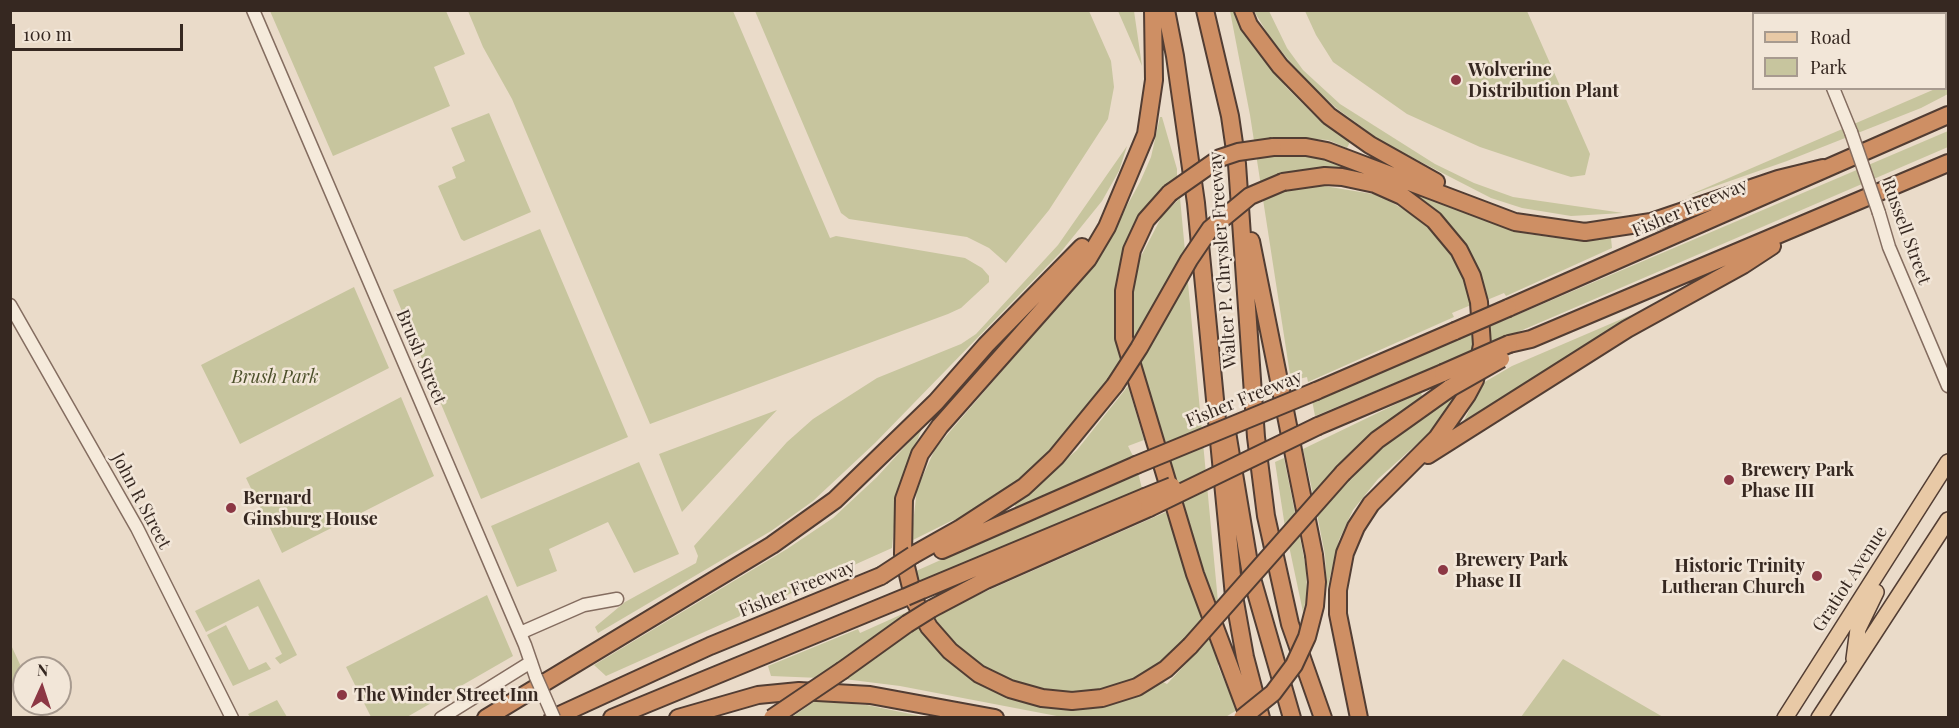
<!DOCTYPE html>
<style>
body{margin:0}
#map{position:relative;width:1959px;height:728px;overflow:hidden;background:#eadbc9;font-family:"Playfair Display",serif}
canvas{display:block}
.frame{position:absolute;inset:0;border:12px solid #362821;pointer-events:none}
.legend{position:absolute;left:1752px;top:12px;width:195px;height:78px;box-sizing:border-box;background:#f2e6d8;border:2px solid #a79a8f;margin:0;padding:8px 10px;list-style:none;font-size:18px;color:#362821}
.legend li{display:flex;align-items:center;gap:12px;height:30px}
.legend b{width:30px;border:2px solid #a79a8f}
.north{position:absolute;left:12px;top:656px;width:60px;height:60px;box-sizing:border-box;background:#f2e6d8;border:2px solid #a79a8f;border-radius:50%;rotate:3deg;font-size:16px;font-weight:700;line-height:24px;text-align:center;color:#362821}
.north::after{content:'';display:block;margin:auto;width:21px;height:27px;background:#8c3744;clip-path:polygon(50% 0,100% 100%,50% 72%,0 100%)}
.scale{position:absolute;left:12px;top:24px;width:171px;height:27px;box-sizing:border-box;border:3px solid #362821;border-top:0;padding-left:8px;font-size:18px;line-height:21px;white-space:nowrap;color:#362821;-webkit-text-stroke:4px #f2e6d8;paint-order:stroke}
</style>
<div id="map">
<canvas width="1959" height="728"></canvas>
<div class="frame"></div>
<ul class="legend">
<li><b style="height:8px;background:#e8c9a6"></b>Road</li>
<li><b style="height:16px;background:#c7c59e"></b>Park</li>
</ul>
<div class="north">N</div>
<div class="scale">100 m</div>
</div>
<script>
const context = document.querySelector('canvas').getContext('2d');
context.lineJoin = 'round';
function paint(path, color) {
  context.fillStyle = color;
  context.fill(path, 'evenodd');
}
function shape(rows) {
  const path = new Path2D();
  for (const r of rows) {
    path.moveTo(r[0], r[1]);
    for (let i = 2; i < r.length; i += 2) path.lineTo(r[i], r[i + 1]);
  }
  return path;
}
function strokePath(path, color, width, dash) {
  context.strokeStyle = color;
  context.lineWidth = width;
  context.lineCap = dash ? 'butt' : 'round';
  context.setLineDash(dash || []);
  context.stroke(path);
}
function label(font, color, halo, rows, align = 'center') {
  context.font = font + ' "Playfair Display",serif';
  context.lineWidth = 5;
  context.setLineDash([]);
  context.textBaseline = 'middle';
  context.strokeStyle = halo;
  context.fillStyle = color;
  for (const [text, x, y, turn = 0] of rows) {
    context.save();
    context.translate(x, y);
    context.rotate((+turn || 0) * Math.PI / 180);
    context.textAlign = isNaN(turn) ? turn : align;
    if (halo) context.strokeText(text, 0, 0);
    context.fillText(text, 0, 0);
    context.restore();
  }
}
const green = shape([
 [270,11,446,11,465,54,434,67,450,106,333,156],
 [468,11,733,11,830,238,836,236,965,258,982,268,989,276,989,282,961,308,948,314,650,424,512,99,483,47],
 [755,11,1089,11,1111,61,1114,87,1108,119,1049,210,1006,263,989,248,967,237,849,219,841,213],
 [1118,11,1134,11,1142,66],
 [1230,11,1233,11,1254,48,1286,87,1318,119,1350,142,1347,148,1328,140,1281,137,1282,153,1323,158,1360,169,1325,167,1277,176,1300,188,1324,186,1379,195,1425,222,1447,248,1465,282,1471,305,1452,313,1454,317,1308,382,1307,377,1291,381,1250,115],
 [1254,11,1269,11,1287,48,1303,70,1340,104,1435,164,1474,183,1513,197,1623,213,1571,216,1522,208,1491,198,1384,143,1336,108,1300,74,1269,36],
 [1305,11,1527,11,1590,154,1585,175,1571,177,1555,172,1480,147,1407,114,1333,62,1316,35],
 [1948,83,1948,94,1921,108,1787,161,1687,196,1935,89,1946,88],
 [489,113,531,212,464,241,461,239,438,186,456,178,452,167,465,161,451,128],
 [1160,117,1162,117,1177,169,1177,178,1164,189,1123,256,1117,276,1114,309,1122,362,1088,410,1026,474,957,521,953,520,911,541,917,489,935,449,1097,260,1140,182,1151,157],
 [1948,131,1948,147,1490,344,1491,326],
 [1127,146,1119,171,1102,201,1060,253,875,443,813,501,771,531,598,633,595,627,625,602,696,563,698,556,694,546,787,442,813,419,877,378,961,344,976,334,1058,245],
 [1412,191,1528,234,1574,240,1611,238,1612,248,1506,296,1504,293,1487,300,1467,246,1443,217],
 [1180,198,1218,602,1214,608,1133,345,1131,325,1132,288,1137,264,1162,216],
 [540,229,628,437,481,499,393,290],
 [354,287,389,368,240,444,201,365],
 [1631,315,1460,428,1483,383,1512,366],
 [1473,332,1472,351,1315,416,1312,400],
 [1128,386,1144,440,1128,446,1133,456,1016,508,1014,504,1077,450],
 [1421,392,1422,396,1347,459,1313,494,1303,449],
 [1459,392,1428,434,1378,479,1353,510,1339,540,1327,589,1325,555,1317,514,1378,452,1403,431],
 [401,397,434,476,282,553,246,478],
 [777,410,682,512,659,454],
 [922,428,897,493,892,548,606,676,594,665,787,549,833,518,877,477],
 [1284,458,1306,568,1307,595,1303,612,1285,527,1275,462],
 [639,462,679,554,634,573,608,522,549,549,557,571,517,587,491,526],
 [1138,472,1142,489,918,582,916,571],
 [1166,512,1205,617,1184,645,1138,677,1098,690,1056,692,1036,689,1018,684,979,664,958,646,934,618,955,605],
 [259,579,297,655,280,664,275,658,282,654,258,606,206,632,195,611],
 [487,595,513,656,407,717,371,717,346,667],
 [927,603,820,678,771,676,768,666,858,629,860,633],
 [226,625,249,670,266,662,271,669,233,686,207,635],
 [919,625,938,651,965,675,984,687,1018,701,1052,707,1107,704,1137,695,1161,681,1167,684,1210,638,1218,660,1218,666,1237,710,1224,718,1062,717,900,686,844,679],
 [11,645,24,673,24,679,11,685],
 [1563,659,1663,717,1521,717],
 [277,700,287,717,250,717,248,714],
 [815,701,867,705,925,717,792,717]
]);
const tertiary = shape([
 [253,10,525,645,536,677],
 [1800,10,1801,14],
 [1833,88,1851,132],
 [1879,213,1889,247,1948,386],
 [10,305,137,528,232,718],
 [520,633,584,605,617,599],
 [441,718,531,662]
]);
const primary = shape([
 [1854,659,1858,629,1876,592],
 [1785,718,1948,462],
 [1819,718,1948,520]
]);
const motorway = shape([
 [1153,10,1154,80,1146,134,1107,227,1088,259,940,426,920,454,904,499,903,554,914,600,929,627,950,651,979,674,1010,689,1042,698,1072,701,1102,698,1137,687,1166,669,1190,646],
 [1166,10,1175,56,1196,203,1234,596,1245,657,1261,718],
 [1205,10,1230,116,1237,164,1256,437,1266,516,1290,624,1323,718],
 [1243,10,1249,25,1280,66,1329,116,1370,145,1436,182],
 [1273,147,1306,147,1327,151,1515,222,1585,232,1651,222,1778,179,1823,168],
 [1283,182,1325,176,1342,177,1375,184,1402,196,1434,220,1459,250,1472,276,1479,302,1482,345,1475,380,1467,395,1437,438,1371,504,1356,527,1345,553,1338,590,1338,614,1359,718],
 [1170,193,1146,220,1132,250,1124,291,1124,338,1195,574,1249,718],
 [1251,241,1314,555],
 [1508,308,1948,115],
 [1509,344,1531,339,1948,163],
 [1316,391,1455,331],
 [1318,426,1443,373],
 [1227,432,1251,575,1292,718],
 [1428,455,1627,329,1743,265,1772,246],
 [1343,473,1377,440,1450,388],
 [942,550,1136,465],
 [913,555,961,528,1024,487,1056,457,1115,385],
 [922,590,1145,497],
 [931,609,986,580,1149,508],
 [843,670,907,624],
 [486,718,772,545,835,500,936,402,986,345,1082,247],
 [553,718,710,646,881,576],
 [612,718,906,597],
 [678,718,758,695,799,691,870,695,995,718]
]);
const tertiaryBridge = shape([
 [1851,132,1879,213],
 [536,677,554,718]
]);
const motorwayBridge = shape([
 [1170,193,1220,158,1238,152,1273,147],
 [1455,331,1508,308],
 [1443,373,1509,344],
 [1115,385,1139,348,1189,260,1210,229,1250,196,1283,182],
 [1450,388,1501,359],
 [1136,465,1316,391],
 [1145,497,1172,486],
 [1149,508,1318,426],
 [881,576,913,555],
 [906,597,922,590],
 [907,624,931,609],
 [1190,646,1343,473],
 [772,718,843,670],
 [1242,718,1273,693,1294,665,1307,637,1315,606,1317,582,1314,555]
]);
const markers = [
 [1456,80,6,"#8c3744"],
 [1729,480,6,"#8c3744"],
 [231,508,6,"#8c3744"],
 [1443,570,6,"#8c3744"],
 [1817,576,6,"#8c3744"],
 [342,695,6,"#8c3744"]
];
const poiNames = [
 ["Wolverine",1468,70],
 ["Distribution Plant",1468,91],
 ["Brewery Park",1741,470],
 ["Phase III",1741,491],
 ["Bernard",243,498],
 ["Ginsburg House",243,519],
 ["Brewery Park",1455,560],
 ["Phase II",1455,581],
 ["Historic Trinity",1805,566,"right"],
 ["Lutheran Church",1805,587,"right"],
 ["The Winder Street Inn",354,695]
];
const streetNames = [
 ["Fisher Freeway",1690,208,-23],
 ["Russell Street",1906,232,70],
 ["Walter P. Chrysler Freeway",1223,260,-94],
 ["Brush Street",421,357,67],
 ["Fisher Freeway",1244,399,-22],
 ["John R Street",141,501,62],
 ["Gratiot Avenue",1850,579,-57],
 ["Fisher Freeway",797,589,-22]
];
const parkNames = [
 ["Brush Park",275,377]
];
paint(green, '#c7c59e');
strokePath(tertiary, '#846d60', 15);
strokePath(primary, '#523d33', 18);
strokePath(motorway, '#523d33', 20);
strokePath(tertiary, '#f5eadb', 12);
strokePath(primary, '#e8c9a6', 15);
strokePath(motorway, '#ce8f64', 16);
strokePath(tertiaryBridge, '#846d60', 15, []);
strokePath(motorwayBridge, '#523d33', 20, []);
strokePath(tertiaryBridge, '#f5eadb', 12);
strokePath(motorwayBridge, '#ce8f64', 16);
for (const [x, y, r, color] of markers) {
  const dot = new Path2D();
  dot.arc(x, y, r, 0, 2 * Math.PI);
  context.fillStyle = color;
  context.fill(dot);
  strokePath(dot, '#f2e6d8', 2);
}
label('bold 18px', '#362821', '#f2e6d8', poiNames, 'left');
label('18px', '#362821', '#f2e6d8', streetNames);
label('italic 18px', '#4c502a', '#f2e6d8', parkNames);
</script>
